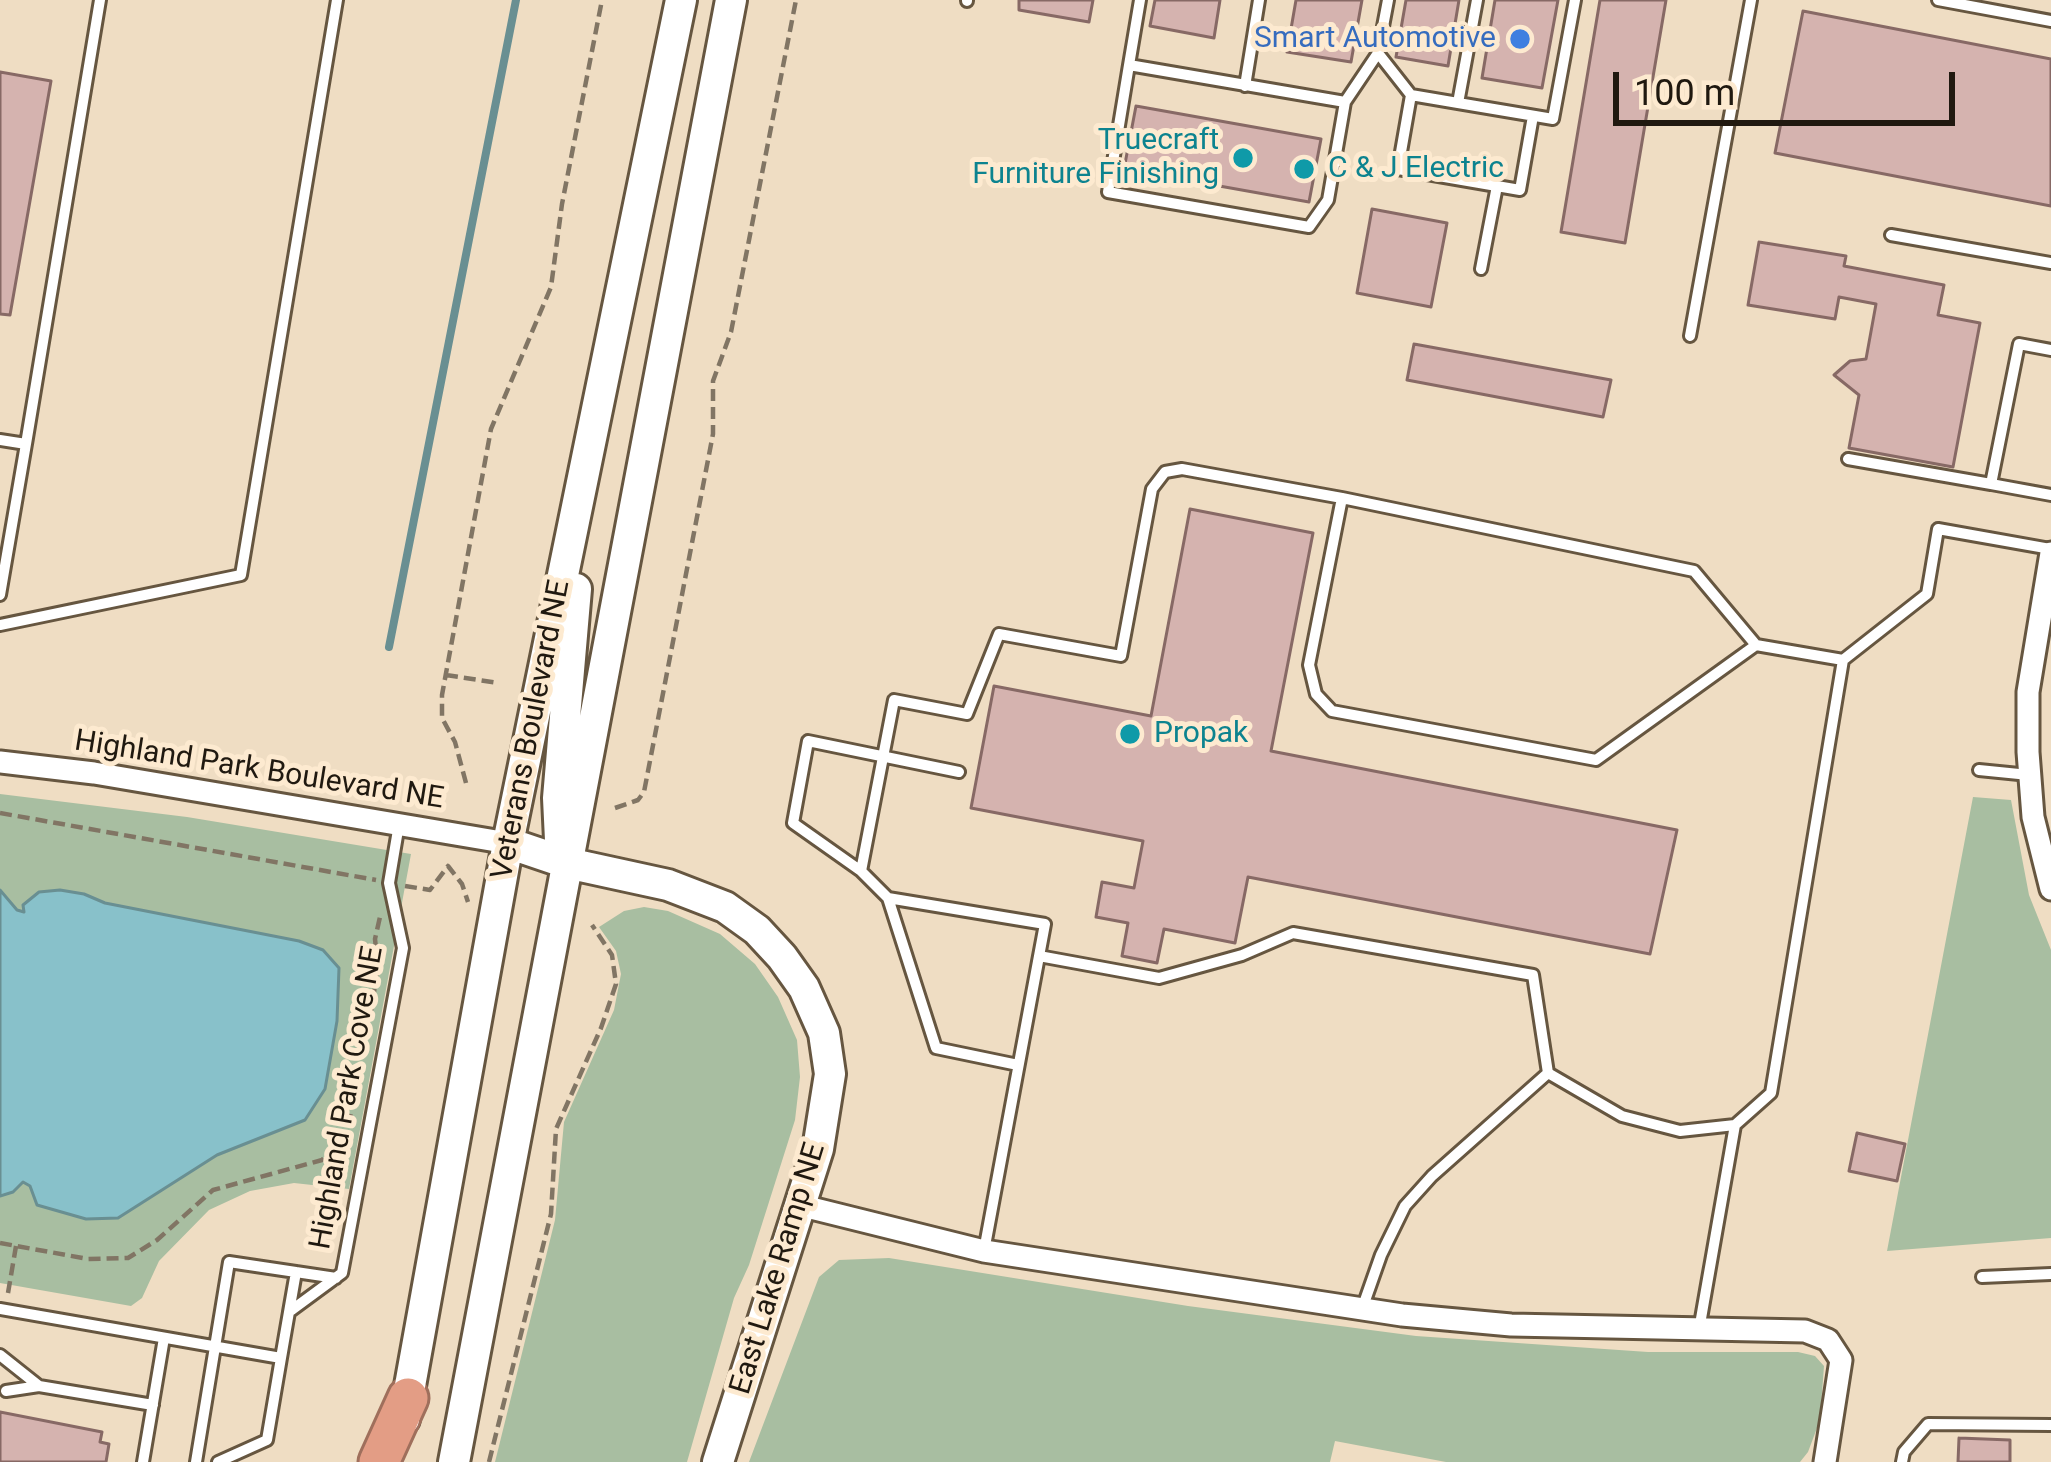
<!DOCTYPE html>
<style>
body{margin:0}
#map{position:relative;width:2051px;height:1462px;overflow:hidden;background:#efddc3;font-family:Roboto,sans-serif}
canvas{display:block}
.scale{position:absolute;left:1613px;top:72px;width:342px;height:54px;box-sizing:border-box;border:6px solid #201910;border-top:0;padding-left:15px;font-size:36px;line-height:42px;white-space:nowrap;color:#201910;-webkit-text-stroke:9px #fdead0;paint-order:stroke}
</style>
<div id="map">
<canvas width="2051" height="1462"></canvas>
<div class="scale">100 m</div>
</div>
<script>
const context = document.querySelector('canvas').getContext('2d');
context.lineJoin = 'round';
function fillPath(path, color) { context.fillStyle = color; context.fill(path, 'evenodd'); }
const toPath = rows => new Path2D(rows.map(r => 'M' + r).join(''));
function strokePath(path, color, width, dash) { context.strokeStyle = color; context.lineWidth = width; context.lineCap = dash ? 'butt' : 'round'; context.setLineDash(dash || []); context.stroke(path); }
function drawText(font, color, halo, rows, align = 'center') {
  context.font = font + ' Roboto,sans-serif'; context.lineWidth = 10; context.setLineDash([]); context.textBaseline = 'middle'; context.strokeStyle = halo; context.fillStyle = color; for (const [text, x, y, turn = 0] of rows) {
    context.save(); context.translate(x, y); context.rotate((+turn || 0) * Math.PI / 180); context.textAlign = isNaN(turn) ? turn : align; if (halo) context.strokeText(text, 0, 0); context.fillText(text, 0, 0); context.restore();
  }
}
fillPath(toPath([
 [0,794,187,817,411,854,349,1189,294,1183,250,1191,209,1210,159,1261,142,1298,131,1306,0,1283],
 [1973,797,2011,800,2029,895,2051,950,2051,1238,1887,1251],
 [644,907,668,911,720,934,755,964,778,997,797,1040,800,1077,795,1120,749,1265,734,1298,687,1462,495,1462,555,1220,564,1122,614,1010,621,974,616,951,599,927,624,911],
 [889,1258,1188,1306,1416,1336,1648,1352,1798,1352,1815,1356,1824,1366,1820,1420,1808,1452,1800,1462,1446,1462,1335,1441,1330,1462,749,1462,819,1277,839,1260]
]), '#a8bea1');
const water = toPath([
 [0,890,17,910,24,912,23,905,39,892,60,890,84,894,105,903,299,941,323,950,339,968,337,1021,325,1089,305,1120,217,1155,118,1218,86,1219,37,1205,30,1186,23,1182,13,1192,0,1196,0,890]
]);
fillPath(water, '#88c1ca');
strokePath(water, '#698f92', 3);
strokePath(toPath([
 [389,647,516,0]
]), '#698f92', 8);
const building = toPath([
 [1019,0,1093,0,1089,22,1019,10,1019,0],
 [1155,0,1220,0,1214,38,1150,26,1155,0],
 [1296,0,1362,0,1351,62,1287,52,1296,0],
 [1406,0,1459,0,1448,66,1396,57,1406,0],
 [1495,0,1558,0,1542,88,1482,78,1495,0],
 [1600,0,1666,0,1625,243,1561,232,1600,0],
 [1803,11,2051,59,2051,206,1775,153,1803,11],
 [0,72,51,81,10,315,0,314,0,72],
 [1136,106,1321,139,1309,202,1124,169,1136,106],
 [1372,209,1447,223,1431,307,1357,293,1372,209],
 [1759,242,1846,256,1844,266,1944,285,1938,315,1980,323,1953,467,1849,448,1859,395,1834,375,1850,361,1866,359,1876,304,1839,297,1835,319,1748,305,1759,242],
 [1414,344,1611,380,1603,417,1407,380,1414,344],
 [1190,509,1313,533,1271,751,1677,830,1650,954,1248,877,1235,943,1164,929,1157,963,1122,956,1128,923,1096,917,1102,882,1134,888,1143,841,971,808,994,686,1151,716,1190,509],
 [1857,1133,1905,1144,1897,1181,1849,1171,1857,1133],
 [0,1412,102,1432,100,1442,109,1444,106,1462,0,1462,0,1412],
 [1959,1438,2010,1440,2010,1462,1958,1462,1959,1438]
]);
fillPath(building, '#d5b3af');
strokePath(building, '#876965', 3);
const lane = toPath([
 [1140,0,1129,65,1345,102,1378,53,1388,0],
 [1477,0,1458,103,1553,119,1575,0],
 [1938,0,2051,21],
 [967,1,967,0],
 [1378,53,1411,95],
 [1129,65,1108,192,1309,227,1328,200,1345,102],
 [1245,86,1259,0],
 [1458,103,1411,95,1398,169,1520,190,1533,116],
 [1891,235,2051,263],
 [1481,269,1497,186],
 [1690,336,1751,0],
 [2051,350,2019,344,1991,484,2051,495],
 [0,440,26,444,100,0],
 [1848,459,1991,484],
 [0,595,26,444],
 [0,625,241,575,337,0],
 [1756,645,1843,660,1927,594,1938,529,2051,549],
 [1979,770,2029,775],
 [861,871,894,700,967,714,999,634,1121,656,1152,489,1165,472,1182,469,1342,498,1694,571,1756,645,1596,760,1332,711,1316,694,1309,665,1342,498],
 [888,898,861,871,793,823,808,741,959,772],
 [1039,956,1159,978,1242,955,1293,933,1533,975,1548,1073,1432,1176,1405,1206,1381,1255,1362,1309],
 [1548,1073,1622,1116,1680,1131,1735,1125,1771,1093,1843,660],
 [984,1251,1045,924,888,898,936,1048,1018,1065],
 [1982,1277,2051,1274],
 [0,1309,281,1358,289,1312,342,1273,403,948,389,883,399,824],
 [289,1312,296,1272],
 [1699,1330,1735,1125],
 [0,1355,39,1386],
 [6,1391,39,1386,153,1405],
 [143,1462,164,1338],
 [196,1462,229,1262,336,1278],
 [218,1462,267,1440,281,1358],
 [1902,1462,1904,1452,1928,1424,2051,1425]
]);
const street = toPath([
 [2051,553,2028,692,2028,752,2033,817,2051,889],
 [0,762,94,773,508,843],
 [803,1206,984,1251,1402,1315,1511,1325,1805,1331,1828,1340,1841,1360,1825,1462]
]);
const secondary = toPath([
 [560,840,558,798,576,589],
 [508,843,567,863,668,885,725,907,757,930,782,957,804,988,824,1033,830,1074,818,1149,718,1462],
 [404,1419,508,843,681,0],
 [454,1462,731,0]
]);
const highway = toPath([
 [379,1462,408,1398]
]);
strokePath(lane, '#665640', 16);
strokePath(street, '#665640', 27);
strokePath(secondary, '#665640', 36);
strokePath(highway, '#9f6f5c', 45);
strokePath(toPath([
 [446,675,498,683],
 [466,783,455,742,442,718,442,695,491,429,551,287,562,204,602,0],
 [615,808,638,800,644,792,713,434,713,381,731,332,796,0],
 [0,813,376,880],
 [405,886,430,890,448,866,462,884,468,902],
 [364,1054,378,967,375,939,380,917],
 [0,1243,88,1259,128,1258,157,1240,213,1190,322,1160,345,1137,357,1089],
 [8,1293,16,1246],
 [489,1462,551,1214,556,1129,601,1028,616,984,612,955,592,925]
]), '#817564', 4.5, [12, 6]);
strokePath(lane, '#fff', 10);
strokePath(street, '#fff', 21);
strokePath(secondary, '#fff', 30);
strokePath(highway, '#e39d85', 39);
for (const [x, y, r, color] of [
 [1520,39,12,"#3f7fe0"],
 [1243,158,12,"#0f9aa8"],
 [1304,169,12,"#0f9aa8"],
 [1130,734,12,"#0f9aa8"]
]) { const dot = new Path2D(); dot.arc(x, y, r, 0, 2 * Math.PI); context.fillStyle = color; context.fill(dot); strokePath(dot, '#fdead0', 4.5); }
drawText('30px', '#366cbe', '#fdead0', [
 ["Smart Automotive",1496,39]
], 'right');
drawText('30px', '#0d838f', '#fdead0', [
 ["Truecraft",1219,141,"right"],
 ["Furniture Finishing",1219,175,"right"],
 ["C & J Electric",1328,169],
 ["Propak",1154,734]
], 'left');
drawText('30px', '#201910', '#fdead0', [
 ["Veterans Boulevard NE",532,730,-79],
 ["Highland Park Boulevard NE",259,771,9],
 ["Highland Park Cove NE",348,1098,-80],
 ["East Lake Ramp NE",779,1269,-73]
]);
</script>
